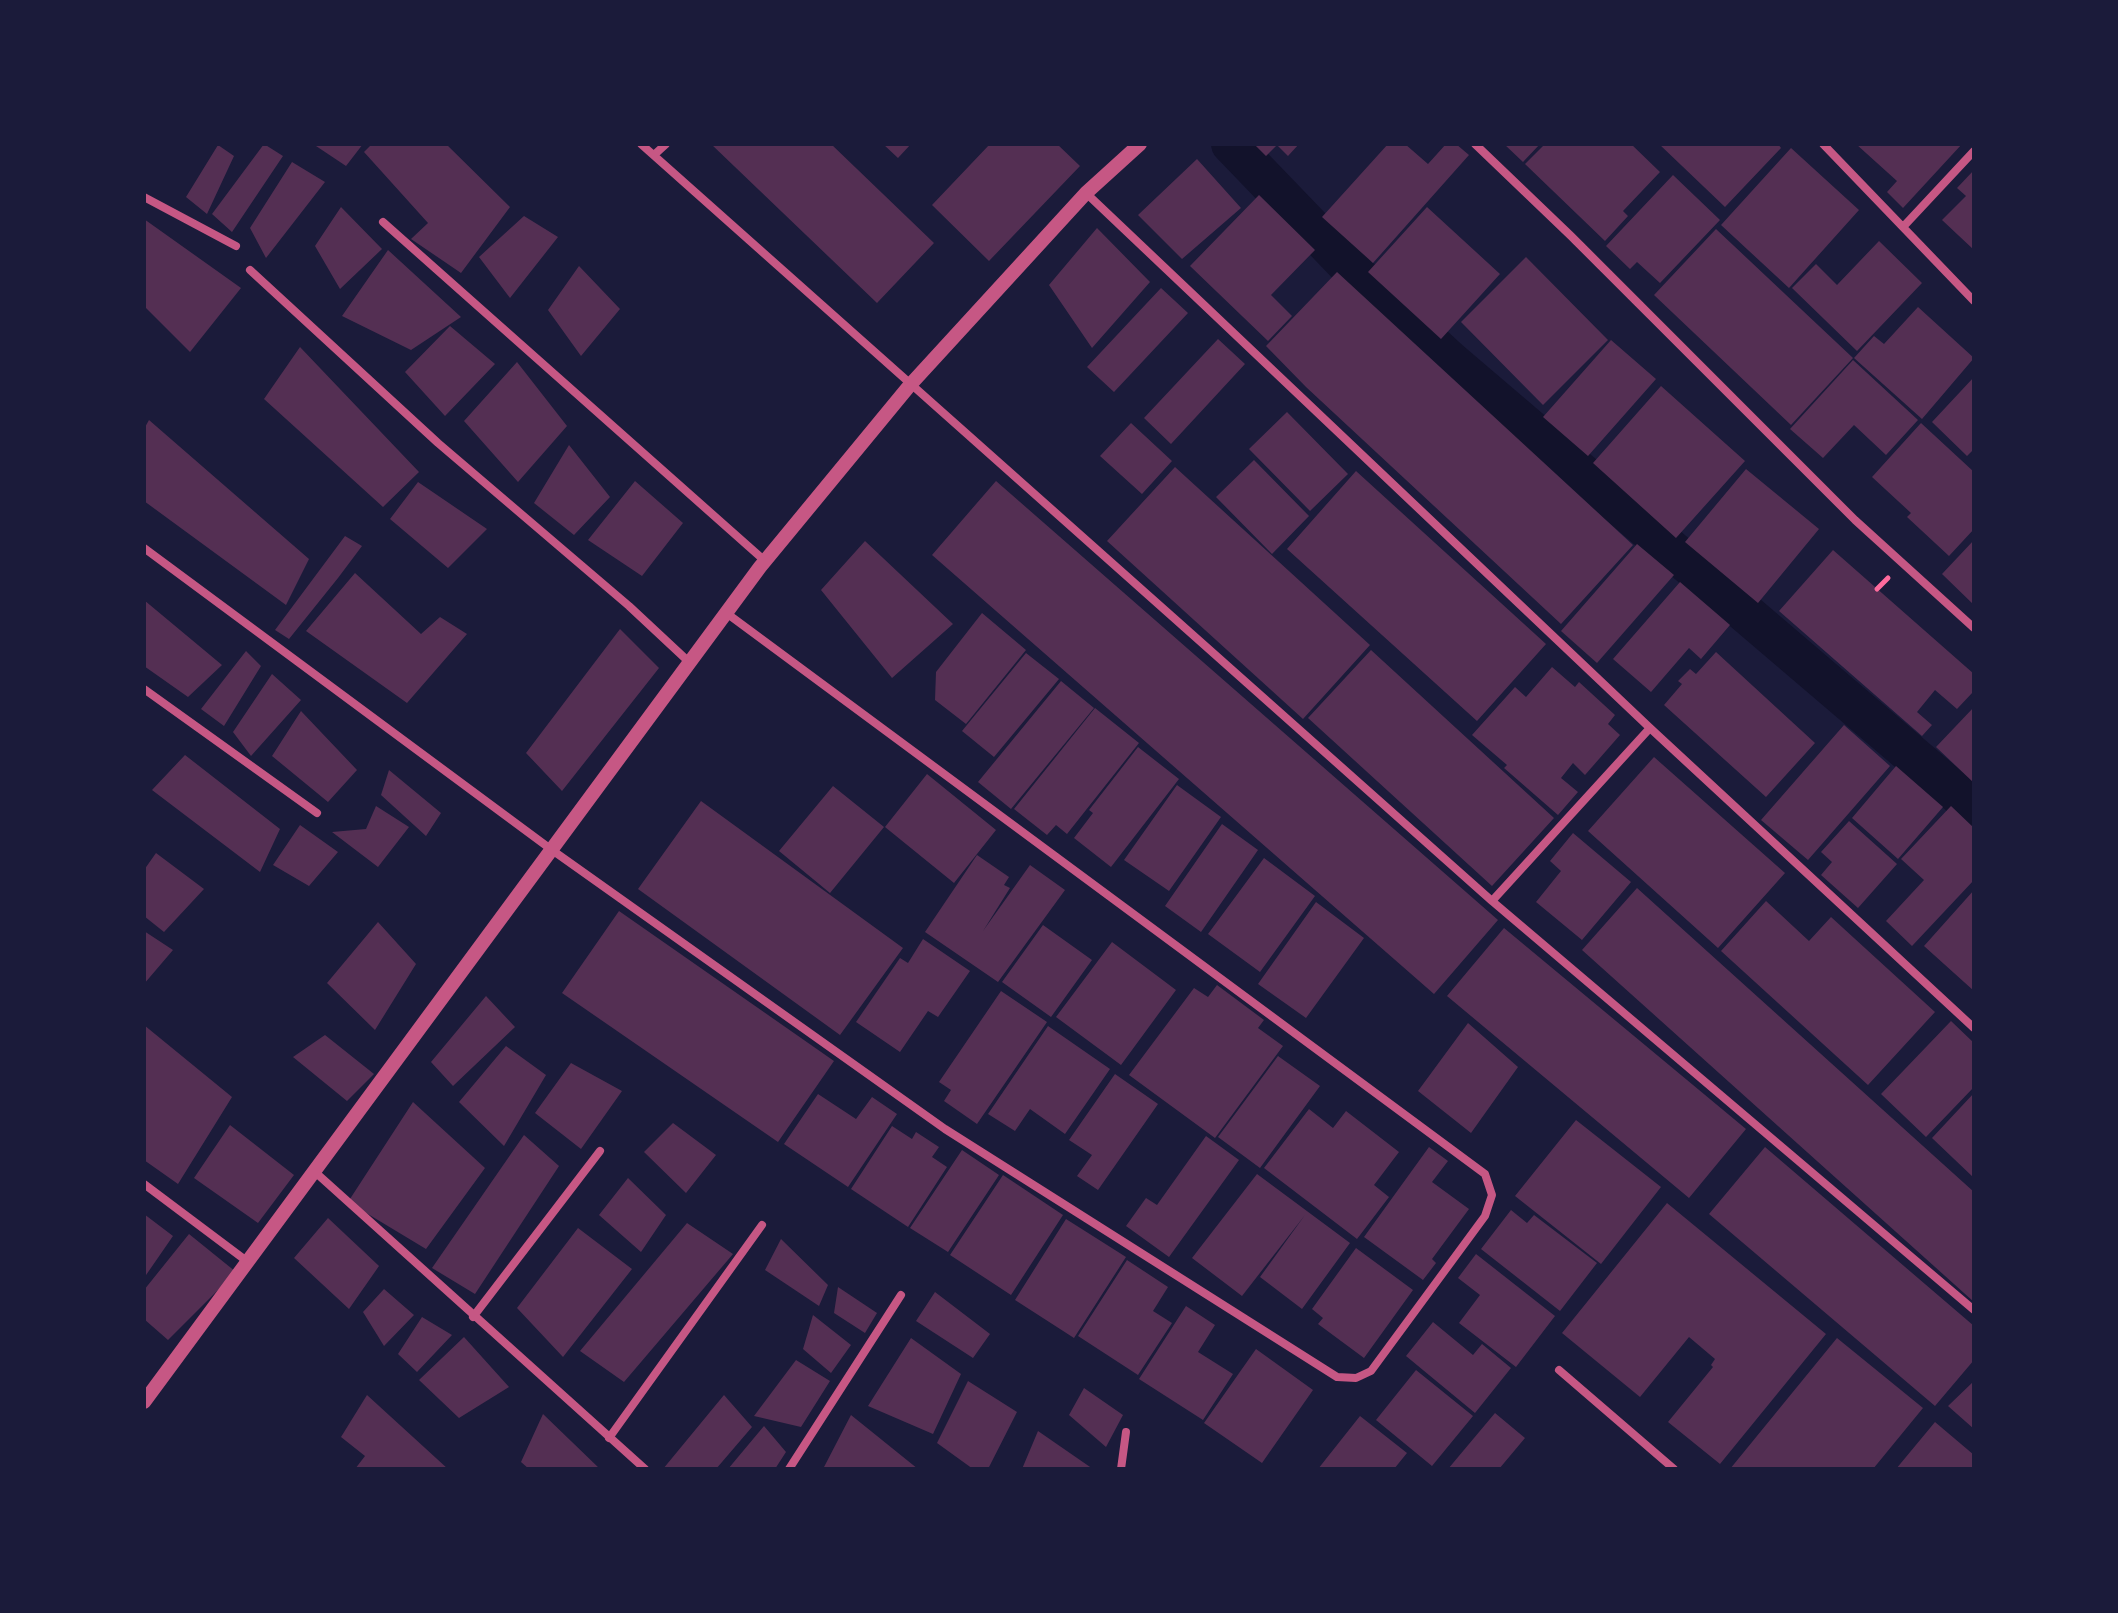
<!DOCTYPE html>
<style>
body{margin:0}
#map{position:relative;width:2118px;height:1613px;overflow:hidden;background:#1b1b3a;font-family:"Noto Sans",sans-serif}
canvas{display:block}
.frame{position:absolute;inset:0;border:146px solid #1b1b3a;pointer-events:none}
</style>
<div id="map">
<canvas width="2118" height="1613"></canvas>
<div class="frame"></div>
</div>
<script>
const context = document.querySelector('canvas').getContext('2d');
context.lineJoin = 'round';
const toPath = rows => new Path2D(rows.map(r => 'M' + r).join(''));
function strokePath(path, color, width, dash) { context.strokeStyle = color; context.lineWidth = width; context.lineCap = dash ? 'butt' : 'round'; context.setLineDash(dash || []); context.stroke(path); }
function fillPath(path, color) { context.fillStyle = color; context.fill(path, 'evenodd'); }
strokePath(toPath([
 [1231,144,1360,278,1449,360,1974,808]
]), '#12122b', 40);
fillPath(toPath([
 [264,144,283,156,232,232,212,214],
 [318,144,363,144,346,166,316,146],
 [372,144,446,144,510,207,461,273,411,239,428,223,364,152],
 [711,144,831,144,934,243,877,303],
 [883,144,911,144,898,158],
 [990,144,1057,144,1080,166,989,261,932,205],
 [1254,144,1299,144,1288,156,1277,145,1266,156],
 [1388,144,1405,144,1428,164,1446,144,1456,144,1469,155,1373,263,1322,217],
 [1504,144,1540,144,1523,162],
 [1545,144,1631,144,1660,172,1623,211,1628,216,1605,241,1525,164],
 [1659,144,1778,144,1781,148,1725,207],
 [1856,144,1962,144,1903,208,1887,192,1897,181],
 [218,145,234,156,207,214,186,197],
 [1791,148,1859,210,1789,288,1721,225],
 [1197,159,1241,208,1182,259,1138,215],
 [292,162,325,182,266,258,250,228],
 [1974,170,1974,250,1942,220,1966,196,1957,188],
 [1673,175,1720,220,1660,283,1637,262,1630,269,1606,246],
 [1259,195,1315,250,1271,295,1292,316,1268,341,1190,266],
 [341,207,382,249,340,289,315,246],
 [1427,207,1500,274,1441,339,1368,272],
 [524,216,558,237,510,298,479,257],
 [144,219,241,288,190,352,144,306],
 [1097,228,1150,282,1092,348,1049,285],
 [1716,229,1853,358,1791,425,1654,295],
 [1879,241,1922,283,1857,351,1792,288,1816,264,1837,285],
 [388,250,461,317,411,350,342,316],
 [1526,257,1608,340,1543,405,1461,322],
 [579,266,620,309,581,356,548,310],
 [1337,272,1633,545,1561,624,1306,387,1266,346],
 [1161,288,1188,313,1114,392,1087,367],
 [1918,307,1974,358,1922,419,1854,358,1874,336,1884,344],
 [450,326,495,364,445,416,405,372],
 [1218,339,1245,364,1171,444,1144,418],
 [1611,340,1656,379,1588,456,1543,417],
 [300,347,419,472,383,507,264,399],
 [1853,360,1918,420,1886,455,1854,425,1823,458,1790,429],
 [517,362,567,426,518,482,464,421],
 [1974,377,1974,449,1967,456,1932,422],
 [1661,386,1745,461,1676,538,1593,463],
 [1287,412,1348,474,1310,511,1249,449],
 [149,420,309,559,286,605,144,501,144,429],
 [1131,423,1172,461,1142,494,1100,456],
 [1921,423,1974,472,1974,529,1949,556,1907,517,1911,513,1872,477],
 [569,445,610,497,574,535,534,503],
 [1254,460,1309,516,1272,554,1216,497],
 [1175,467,1370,645,1303,719,1107,541],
 [1746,469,1819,529,1758,603,1685,542],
 [1356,471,1546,644,1477,721,1287,549],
 [635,481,683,523,642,576,588,540],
 [996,481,1498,920,1434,994,932,555],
 [418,482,487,529,448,568,390,519],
 [345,536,362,546,338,578,289,639,275,630],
 [1974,540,1974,605,1942,574],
 [865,541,953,624,892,678,821,590],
 [1637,544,1674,575,1597,663,1561,631],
 [1833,550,1974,674,1974,694,1973,692,1957,709,1935,690,1917,712,1932,725,1922,736,1779,611],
 [355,573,421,634,440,617,467,634,407,703,306,631],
 [1680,582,1730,625,1701,659,1689,648,1651,692,1613,659],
 [144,600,222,665,188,697,144,666],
 [982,613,1026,650,966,724,935,700,936,672],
 [620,629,659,668,562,791,526,753],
 [1371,650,1554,818,1492,886,1308,718],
 [246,651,261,666,224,726,201,709],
 [1716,652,1815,743,1766,797,1664,705,1682,684,1678,681,1690,669,1696,674],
 [1026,653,1059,679,994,757,962,731],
 [1552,667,1575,687,1579,682,1615,715,1608,724,1620,735,1585,775,1573,763,1561,778,1578,792,1558,815,1504,768,1507,765,1472,735,1515,687,1526,697],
 [272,674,301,700,251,756,233,732],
 [1061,681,1094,708,1011,809,978,782],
 [1974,707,1974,783,1936,747],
 [1095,708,1139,743,1067,834,1056,825,1047,835,1014,809],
 [301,711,357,770,328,802,272,756],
 [1844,725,1890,766,1808,860,1761,820],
 [1138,747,1179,779,1111,867,1074,838,1093,813,1089,810],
 [185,755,280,829,260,872,152,790],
 [1654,757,1785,873,1718,948,1588,831],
 [1896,766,1943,807,1898,859,1852,818],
 [389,770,441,813,426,836,381,795],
 [927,774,996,830,954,883,885,827],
 [1177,785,1221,817,1169,891,1124,860],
 [833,786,884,827,830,893,779,851],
 [701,801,903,948,840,1035,638,889],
 [376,806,409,827,378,867,332,832,366,829],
 [1951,806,1974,828,1974,880,1912,946,1886,921,1924,880,1901,859],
 [1849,821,1897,864,1858,908,1821,875,1832,862,1821,852],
 [1222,824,1258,850,1201,932,1165,906],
 [300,825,338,852,309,886,273,865],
 [1573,833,1631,882,1582,940,1536,902,1561,871,1550,861],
 [156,853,204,889,164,932,144,916,144,870],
 [977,855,1009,877,1004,885,1010,888,983,931,1030,865,1065,890,998,982,925,932],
 [1264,858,1315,896,1260,972,1208,934],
 [1637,888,1974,1192,1974,1302,1582,950],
 [1974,890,1974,991,1924,946],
 [1766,901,1809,941,1831,917,1935,1012,1868,1085,1721,951],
 [1316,902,1364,938,1306,1018,1258,984],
 [619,911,834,1061,778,1142,562,993],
 [378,922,416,964,375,1030,327,983],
 [1043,925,1092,960,1051,1017,1002,982],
 [1504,928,1746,1129,1689,1198,1447,996],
 [144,931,173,950,144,984],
 [923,939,970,971,938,1017,928,1011,900,1052,856,1022,900,958,908,963],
 [1112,942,1176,990,1121,1065,1056,1017],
 [1217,985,1264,1020,1258,1028,1283,1046,1215,1138,1129,1075,1194,988,1208,997],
 [1001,991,1047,1022,977,1124,944,1101,951,1090,939,1082],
 [486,996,515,1027,453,1086,431,1062],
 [1951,1021,1974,1043,1974,1087,1926,1137,1881,1094],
 [1468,1023,1518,1067,1471,1133,1418,1091],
 [144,1025,232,1097,178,1184,144,1160],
 [1048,1026,1110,1069,1065,1134,1030,1109,1015,1131,988,1114],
 [325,1035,374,1074,347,1101,293,1057],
 [506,1046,546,1075,504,1146,459,1102],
 [1278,1056,1320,1086,1260,1168,1218,1137],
 [571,1063,622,1091,581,1149,535,1113],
 [1115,1074,1158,1104,1098,1190,1077,1176,1092,1155,1069,1140],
 [1974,1093,1974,1178,1932,1138],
 [818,1094,856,1119,872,1097,897,1114,848,1187,784,1144],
 [413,1102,485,1168,426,1249,348,1202],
 [1309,1109,1333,1128,1346,1111,1399,1152,1374,1185,1389,1197,1357,1239,1264,1168],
 [1576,1120,1661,1187,1601,1264,1515,1196],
 [673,1123,716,1155,686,1193,644,1152],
 [230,1125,294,1175,258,1223,194,1178],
 [892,1126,912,1139,916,1132,939,1147,932,1157,947,1167,908,1227,851,1189],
 [524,1135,559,1166,475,1294,432,1268],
 [1206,1136,1239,1160,1169,1257,1126,1226,1146,1198,1157,1205],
 [1429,1147,1448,1161,1432,1182,1469,1209,1432,1259,1436,1263,1423,1280,1364,1237],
 [1765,1147,1974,1326,1974,1360,1935,1406,1709,1214],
 [962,1150,999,1175,948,1252,910,1228],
 [1257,1174,1350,1243,1302,1309,1260,1277,1305,1215,1242,1296,1192,1258],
 [1003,1175,1063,1215,1011,1295,950,1255],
 [628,1178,666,1215,641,1252,599,1215],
 [1667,1203,1826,1334,1720,1464,1668,1422,1713,1367,1711,1365,1715,1359,1689,1337,1640,1397,1562,1333],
 [1511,1210,1527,1223,1534,1215,1597,1263,1560,1311,1481,1249],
 [144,1214,173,1236,144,1278],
 [328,1218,379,1266,349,1309,294,1258],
 [1066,1219,1126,1257,1074,1338,1015,1300],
 [687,1223,733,1254,624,1382,580,1351],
 [578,1228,632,1269,563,1357,517,1308],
 [189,1234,236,1272,168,1340,144,1319,144,1290],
 [781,1239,828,1285,819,1306,765,1270],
 [1356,1248,1413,1290,1364,1358,1318,1324,1323,1318,1312,1309],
 [1476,1254,1555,1316,1516,1367,1459,1323,1480,1295,1458,1278],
 [1127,1260,1168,1287,1153,1311,1172,1323,1138,1375,1078,1336],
 [838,1287,877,1313,865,1333,834,1313],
 [384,1289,414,1315,384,1346,363,1312],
 [935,1292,990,1334,973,1358,916,1321],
 [1186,1306,1215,1325,1198,1352,1233,1374,1203,1420,1139,1379],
 [813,1315,851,1345,831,1373,803,1349],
 [422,1317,452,1335,417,1372,398,1354],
 [1433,1322,1473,1355,1482,1344,1511,1368,1475,1413,1406,1356],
 [464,1337,509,1387,459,1418,419,1380],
 [911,1338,961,1374,933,1434,868,1406],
 [1837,1338,1923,1408,1873,1469,1730,1469],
 [1256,1349,1313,1390,1262,1463,1204,1423],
 [796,1360,830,1381,801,1427,754,1416],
 [1416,1370,1473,1416,1432,1466,1376,1420],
 [968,1381,1017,1412,988,1469,973,1469,937,1443],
 [1974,1381,1974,1429,1948,1406],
 [1084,1388,1123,1415,1106,1447,1069,1415],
 [367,1395,448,1469,355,1469,365,1456,341,1437],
 [724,1395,752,1427,716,1469,663,1469],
 [1495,1413,1525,1438,1499,1469,1448,1469],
 [543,1414,600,1469,529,1469,521,1462],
 [851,1415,918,1469,823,1469],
 [1360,1416,1407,1453,1394,1469,1318,1469],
 [1935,1422,1974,1455,1974,1469,1896,1469],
 [764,1426,786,1452,775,1469,728,1469],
 [1038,1431,1093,1469,1022,1469]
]), '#542f53');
strokePath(toPath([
 [1877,589,1888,578]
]), '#ff6b9d', 5);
strokePath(toPath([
 [641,144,1492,901,1974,1310],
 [1475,144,1571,236,1855,520,1974,628],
 [1823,144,1974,301],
 [654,155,666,144],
 [1086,193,1650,728,1974,1028],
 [144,197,236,246],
 [383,222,765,561],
 [1903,227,1974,151],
 [250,270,438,443,629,606,689,662],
 [144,548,552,850,945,1129,1337,1377,1356,1378,1371,1371,1485,1216,1492,1195,1485,1174,725,612],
 [144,689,317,813],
 [1492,901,1650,728],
 [315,1172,645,1469],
 [144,1184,248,1262],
 [473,1317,600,1151],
 [1559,1370,1674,1469],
 [609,1438,762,1225],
 [789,1469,901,1295],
 [1121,1469,1126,1432]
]), '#c65784', 8);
strokePath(toPath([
 [144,1402,760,567,910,385,1086,193,1140,144]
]), '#c65784', 14);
</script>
